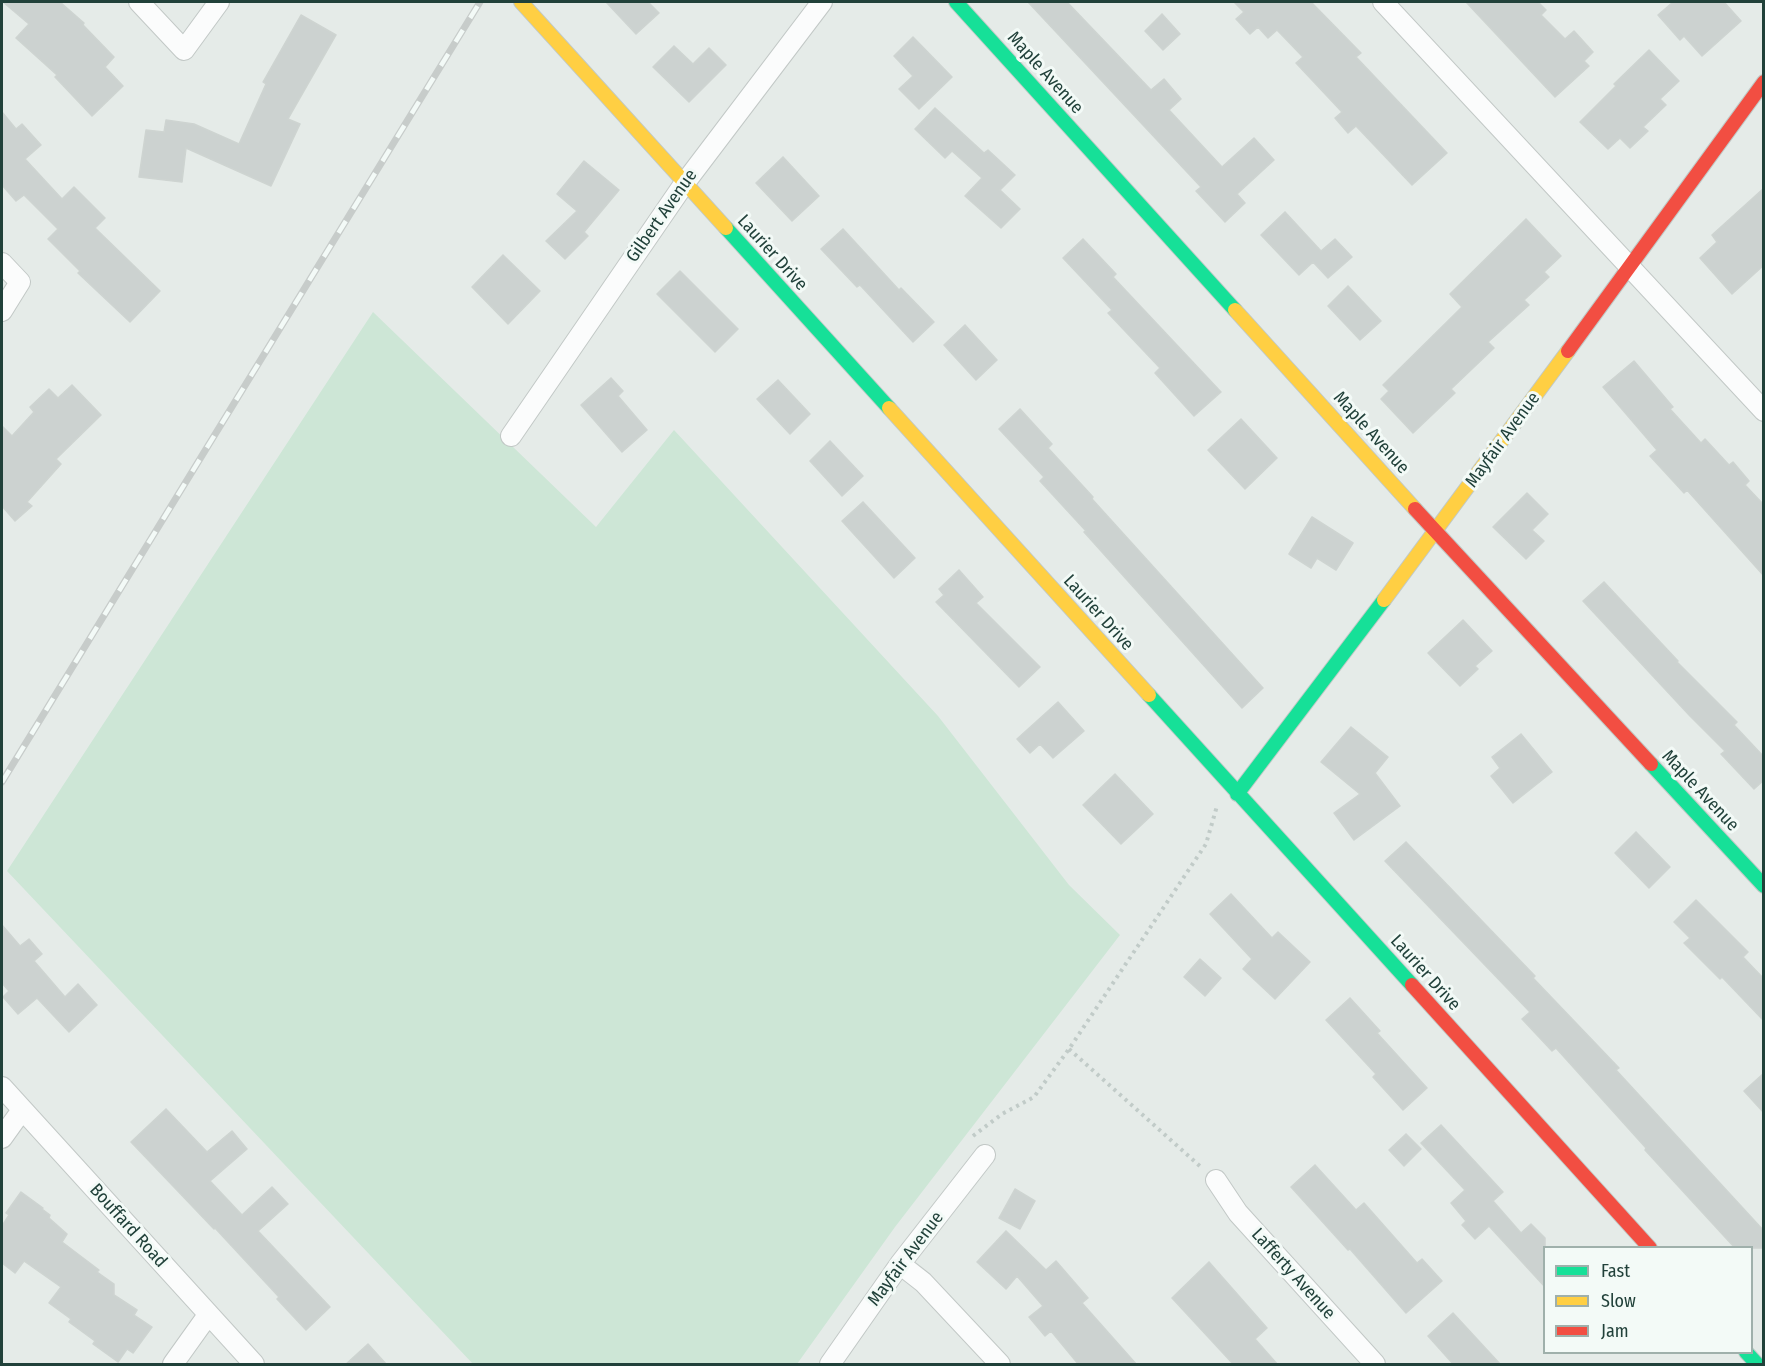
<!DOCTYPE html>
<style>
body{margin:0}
#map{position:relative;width:1765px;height:1366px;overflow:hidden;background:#e5ebe8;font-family:"Fira Sans Condensed",sans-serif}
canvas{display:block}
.frame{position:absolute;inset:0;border:3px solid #21413a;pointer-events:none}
.legend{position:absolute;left:1543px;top:1246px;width:210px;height:108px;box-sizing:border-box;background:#f3faf7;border:2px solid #9fb0ab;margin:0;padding:8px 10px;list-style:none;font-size:18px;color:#21413a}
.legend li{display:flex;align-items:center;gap:12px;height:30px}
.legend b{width:30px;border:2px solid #9fb0ab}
</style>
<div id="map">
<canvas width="1765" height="1366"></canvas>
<div class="frame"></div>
<ul class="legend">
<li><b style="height:8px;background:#16e098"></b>Fast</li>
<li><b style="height:8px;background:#ffcf43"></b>Slow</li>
<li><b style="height:8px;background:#f24e42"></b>Jam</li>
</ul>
</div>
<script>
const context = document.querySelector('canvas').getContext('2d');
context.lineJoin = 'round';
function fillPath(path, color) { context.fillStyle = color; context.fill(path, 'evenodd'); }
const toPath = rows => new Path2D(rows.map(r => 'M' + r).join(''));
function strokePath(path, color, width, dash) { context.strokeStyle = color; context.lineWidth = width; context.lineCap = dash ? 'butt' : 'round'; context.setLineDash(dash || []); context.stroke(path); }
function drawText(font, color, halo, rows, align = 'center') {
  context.font = font + ' "Fira Sans Condensed",sans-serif'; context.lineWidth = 6; context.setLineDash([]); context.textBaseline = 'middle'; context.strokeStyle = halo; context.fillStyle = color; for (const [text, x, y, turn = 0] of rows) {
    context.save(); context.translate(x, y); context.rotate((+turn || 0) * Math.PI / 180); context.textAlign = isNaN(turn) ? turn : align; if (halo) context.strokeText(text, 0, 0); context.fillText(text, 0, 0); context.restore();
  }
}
fillPath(toPath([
 [373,312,596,527,674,430,938,716,1069,885,1120,935,895,1227,797,1364,473,1364,7,871]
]), '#cde6d6');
const building = toPath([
 [3,2,60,2,84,23,83,25,114,57,105,67,123,86,92,116,55,77,57,75,16,38,29,24,3,2],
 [606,2,648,2,659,13,636,34,606,2],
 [1028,2,1067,2,1151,90,1164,79,1181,99,1169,110,1222,167,1254,138,1274,160,1237,194,1245,203,1225,222,1196,191,1201,187,1028,2],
 [1234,2,1311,2,1361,53,1356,57,1447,153,1412,185,1356,126,1348,133,1335,118,1342,112,1296,63,1303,57,1277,30,1268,38,1258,27,1250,34,1236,19,1244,12,1234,2],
 [1466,2,1538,2,1546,10,1541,15,1565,39,1574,31,1593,52,1584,61,1589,66,1555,97,1466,2],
 [1673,2,1724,2,1741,21,1702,56,1684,36,1680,40,1658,15,1673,2],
 [1162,14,1180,34,1163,50,1145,31,1162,14],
 [301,15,336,35,288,119,300,124,271,186,186,148,182,182,139,177,146,130,164,132,166,120,194,124,239,144,266,84,263,82,301,15],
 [913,37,952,77,919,109,899,89,913,76,894,56,913,37],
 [674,46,693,64,709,48,726,65,689,102,653,67,674,46],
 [1649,50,1679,81,1660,99,1666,105,1643,127,1648,131,1630,148,1620,138,1608,149,1580,122,1616,86,1614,84,1649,50],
 [935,108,984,153,988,150,1015,175,1000,190,1020,209,1001,228,965,196,982,178,952,151,945,158,915,129,935,108],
 [2,112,16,129,22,124,41,145,25,159,62,199,74,187,105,218,95,228,160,291,130,322,78,273,80,271,48,239,58,229,24,195,16,201,2,185,2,112],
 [783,157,819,196,792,221,756,183,783,157],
 [584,161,619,190,584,232,588,236,565,259,546,241,577,211,557,194,584,161],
 [1764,188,1764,265,1732,294,1700,258,1717,242,1712,235,1764,188],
 [1285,212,1321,251,1335,239,1352,257,1328,278,1313,262,1299,275,1261,235,1285,212],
 [1526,219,1561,256,1544,272,1549,277,1524,300,1529,305,1488,342,1494,348,1451,389,1455,393,1413,433,1381,399,1389,391,1383,385,1462,307,1450,294,1526,219],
 [843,229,899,290,901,288,934,322,913,342,860,285,857,287,821,249,843,229],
 [1083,239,1116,274,1113,277,1221,392,1194,416,1155,373,1160,368,1108,313,1112,310,1063,258,1083,239],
 [503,255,540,291,508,324,472,287,503,255],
 [680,271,738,329,715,352,657,294,680,271],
 [1348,286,1381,321,1360,340,1328,306,1348,286],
 [965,325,997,360,976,380,944,345,965,325],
 [1634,361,1673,407,1670,409,1701,443,1705,439,1729,465,1733,462,1749,481,1745,485,1764,505,1764,576,1687,490,1684,493,1650,456,1657,450,1603,387,1634,361],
 [611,378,623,391,618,396,647,430,622,452,581,405,611,378],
 [778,380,810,414,790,434,757,399,778,380],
 [72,385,101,415,56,459,61,464,27,502,32,506,15,521,2,506,2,426,12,436,34,412,30,407,49,389,58,398,72,385],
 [1020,409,1052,444,1048,448,1093,497,1092,499,1263,688,1242,708,1084,532,1086,531,1040,481,1044,477,999,429,1020,409],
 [1241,419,1277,458,1245,489,1208,450,1241,419],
 [830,441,863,476,842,496,810,461,830,441],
 [1527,493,1548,514,1532,530,1544,541,1526,559,1493,527,1527,493],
 [863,502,915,558,894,578,842,521,863,502],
 [1312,517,1353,543,1336,570,1317,558,1311,568,1289,554,1312,517],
 [959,570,983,597,976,603,1040,667,1019,687,936,602,944,595,939,589,959,570],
 [1604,582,1678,661,1677,662,1737,722,1734,725,1764,757,1764,780,1754,789,1721,754,1725,751,1690,716,1583,601,1604,582],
 [1463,620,1492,651,1475,666,1478,669,1460,686,1428,653,1463,620],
 [1058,702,1084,731,1053,758,1040,744,1030,753,1017,739,1058,702],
 [1351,727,1388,757,1375,773,1400,806,1354,840,1334,813,1360,794,1321,762,1351,727],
 [1521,734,1552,772,1513,803,1491,776,1500,768,1492,757,1521,734],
 [1115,774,1153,814,1121,844,1083,805,1115,774],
 [1636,832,1670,867,1649,888,1615,853,1636,832],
 [1406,842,1535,976,1533,978,1619,1068,1616,1070,1764,1231,1764,1248,1735,1248,1645,1150,1646,1148,1556,1048,1552,1051,1522,1019,1530,1012,1385,861,1406,842],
 [1231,894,1272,938,1278,932,1310,962,1275,999,1243,969,1252,959,1210,914,1231,894],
 [1696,900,1748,952,1743,957,1764,979,1764,1021,1722,977,1720,979,1684,943,1690,938,1674,922,1696,900],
 [2,925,20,946,29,939,42,954,34,961,65,997,78,984,97,1005,69,1032,37,998,18,1014,3,997,9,991,2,983,2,925],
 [1200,959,1221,978,1205,996,1184,977,1200,959],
 [1350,998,1380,1031,1377,1033,1427,1088,1403,1110,1373,1077,1376,1074,1326,1020,1350,998],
 [1764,1073,1764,1113,1744,1091,1764,1073],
 [166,1109,207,1152,232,1131,247,1149,210,1181,242,1215,272,1187,288,1204,258,1231,330,1307,306,1330,277,1299,279,1297,215,1228,214,1229,131,1142,166,1109],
 [1441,1125,1503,1192,1493,1201,1521,1233,1531,1224,1545,1238,1545,1287,1489,1226,1475,1239,1462,1225,1466,1221,1451,1203,1465,1190,1421,1143,1441,1125],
 [1406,1134,1421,1149,1404,1166,1389,1150,1406,1134],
 [1315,1165,1356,1210,1364,1203,1417,1263,1422,1259,1442,1281,1406,1313,1350,1249,1348,1250,1291,1187,1315,1165],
 [1015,1189,1035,1201,1020,1229,999,1218,1015,1189],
 [21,1192,43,1208,42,1209,50,1215,49,1218,67,1234,62,1242,99,1270,97,1272,114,1284,114,1295,137,1310,134,1315,152,1327,133,1353,127,1349,118,1362,93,1344,95,1341,69,1322,71,1319,49,1303,61,1287,24,1261,15,1273,2,1263,2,1226,9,1215,6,1213,21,1192],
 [1006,1231,1046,1270,1056,1261,1088,1298,1082,1303,1137,1365,1079,1365,1051,1331,1045,1336,1029,1317,1043,1306,1017,1276,1006,1289,977,1262,1006,1231],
 [1209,1262,1267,1328,1255,1339,1278,1365,1234,1365,1172,1298,1209,1262],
 [1453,1313,1501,1365,1454,1365,1428,1336,1453,1313],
 [368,1344,387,1365,345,1365,368,1344]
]);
fillPath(building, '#ccd2d0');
strokePath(building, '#ced4d1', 1.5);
const street = toPath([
 [139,2,184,50,219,2],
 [1383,2,1764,411],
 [2,263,20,282,2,311],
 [511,436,684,184,822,2],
 [2,1087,254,1364],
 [2,1138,22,1110],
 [1216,1180,1238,1213,1375,1364],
 [900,1264,923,1282,1000,1364],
 [173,1364,208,1315],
 [830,1364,900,1264,985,1155]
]);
const fast = toPath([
 [956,2,1235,310],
 [726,228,889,408],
 [1149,695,1412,985],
 [1651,764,1764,886],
 [1237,794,1384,600],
 [1746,1352,1757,1364]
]);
const slow = toPath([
 [521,2,726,228],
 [1235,310,1415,509],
 [889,408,1149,695],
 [1384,600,1568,351]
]);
const jam = toPath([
 [1568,351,1764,82],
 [1415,509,1651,764],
 [1412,985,1650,1248]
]);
strokePath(street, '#c2c8c6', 22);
strokePath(fast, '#c0c9c6', 16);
strokePath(slow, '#c0c9c6', 16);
strokePath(jam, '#c0c9c6', 16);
strokePath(toPath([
 [1069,1049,1202,1168],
 [973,1136,1002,1114,1034,1097,1069,1049,1206,844,1217,806]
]), '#c1cbc8', 4, [3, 4.5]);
strokePath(street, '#fbfcfc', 20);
strokePath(fast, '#16e098', 14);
strokePath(slow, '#ffcf43', 14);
strokePath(jam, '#f24e42', 14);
const rail = toPath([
 [2,782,480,2]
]);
strokePath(rail, '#c7ccca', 7);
strokePath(rail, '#f3faf7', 4.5, [14]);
drawText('18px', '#21413a', '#f3faf7', [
 ["Maple Avenue",1045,73,48],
 ["Gilbert Avenue",662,216,-55],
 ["Laurier Drive",772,253,48],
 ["Maple Avenue",1371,433,48],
 ["Mayfair Avenue",1503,440,-54],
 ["Laurier Drive",1098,613,48],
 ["Maple Avenue",1700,791,47],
 ["Laurier Drive",1425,973,48],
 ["Bouffard Road",128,1226,48],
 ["Mayfair Avenue",906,1259,-53],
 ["Lafferty Avenue",1293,1274,48]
]);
</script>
